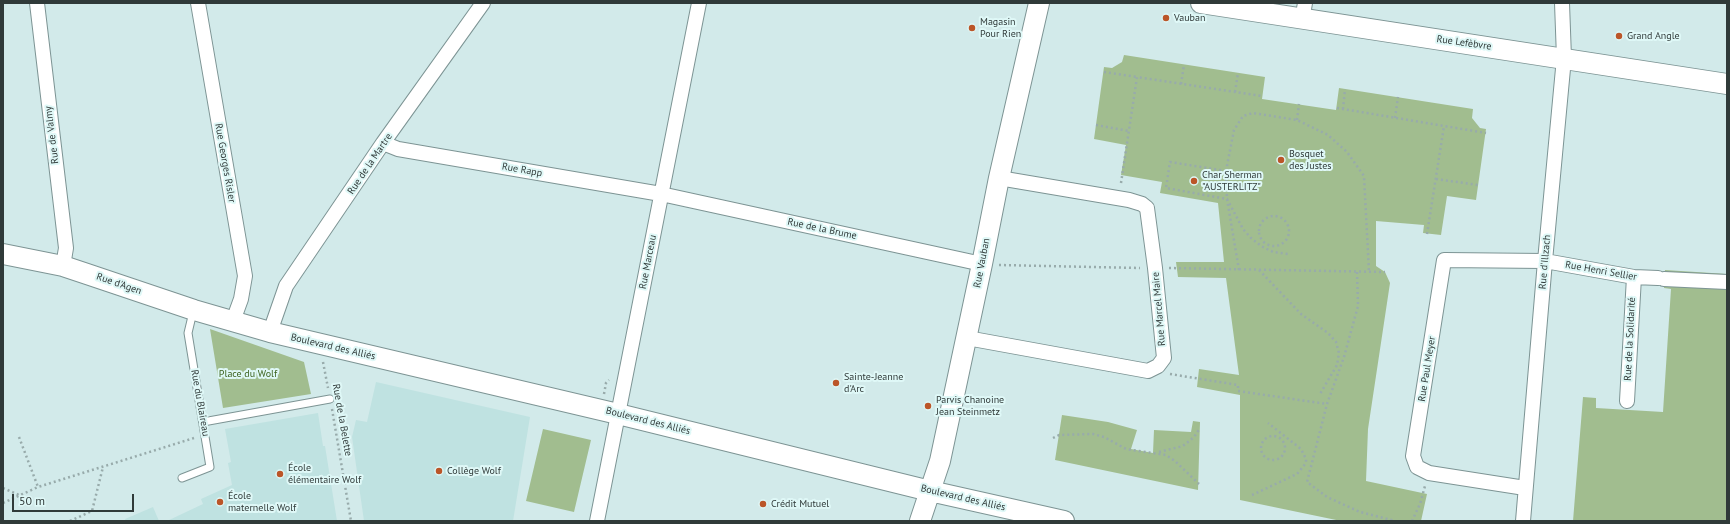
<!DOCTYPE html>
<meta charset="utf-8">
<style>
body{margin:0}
#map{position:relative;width:1730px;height:524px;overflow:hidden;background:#d2eaea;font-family:"PT Sans",sans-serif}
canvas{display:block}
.frame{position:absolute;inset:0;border:4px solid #303a39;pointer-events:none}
.scale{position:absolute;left:12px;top:494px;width:122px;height:18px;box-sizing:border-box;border:2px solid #303a39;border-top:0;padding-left:5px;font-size:12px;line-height:14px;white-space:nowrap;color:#303a39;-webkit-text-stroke:3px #dff8f7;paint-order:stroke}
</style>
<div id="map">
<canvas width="1730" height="524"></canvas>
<div class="frame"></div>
<div class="scale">50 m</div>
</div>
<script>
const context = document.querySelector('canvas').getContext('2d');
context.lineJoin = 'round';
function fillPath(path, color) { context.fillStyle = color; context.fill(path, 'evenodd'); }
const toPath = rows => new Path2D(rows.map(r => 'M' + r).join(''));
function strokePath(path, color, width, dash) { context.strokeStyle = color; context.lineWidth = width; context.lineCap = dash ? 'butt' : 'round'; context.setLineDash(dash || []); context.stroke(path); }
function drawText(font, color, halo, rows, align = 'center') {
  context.font = font + ' "PT Sans",sans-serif'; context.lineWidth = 4; context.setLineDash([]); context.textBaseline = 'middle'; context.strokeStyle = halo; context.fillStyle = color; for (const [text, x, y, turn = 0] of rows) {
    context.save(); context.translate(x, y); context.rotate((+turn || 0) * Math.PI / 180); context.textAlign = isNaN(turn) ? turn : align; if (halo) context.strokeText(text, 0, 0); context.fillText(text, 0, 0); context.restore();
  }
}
fillPath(toPath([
 [376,382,530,417,513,521,364,521,352,437,356,420,367,422],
 [318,413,323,446,325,446,337,521,167,521,203,504,201,499,232,485,228,463,231,462,225,429],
 [153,507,159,521,126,521,125,519]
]), '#bfe2e1');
fillPath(toPath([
 [1124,55,1265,77,1262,99,1336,110,1339,88,1473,109,1472,118,1480,128,1486,129,1476,200,1447,196,1441,235,1423,233,1424,225,1376,221,1376,266,1385,272,1390,283,1368,429,1366,481,1427,494,1421,521,1341,521,1240,500,1240,395,1197,387,1199,369,1239,375,1226,278,1178,277,1176,262,1224,262,1218,203,1160,193,1162,182,1121,175,1126,145,1094,139,1104,67,1112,68,1122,62],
 [1665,270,1727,274,1727,521,1573,521,1583,397,1596,398,1596,408,1663,412,1671,289,1664,288],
 [210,329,304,362,311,394,223,408],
 [1062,415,1108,422,1137,430,1131,449,1153,453,1154,430,1191,432,1193,421,1200,422,1198,490,1055,460],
 [543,429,591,440,574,512,526,501]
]), '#a1bd8f');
const service = toPath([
 [203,422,330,399],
 [182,478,210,467,188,333,193,312]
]);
const minor = toPath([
 [37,3,66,248,63,266],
 [198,3,245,276,241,299,233,321],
 [1302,20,1305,3],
 [383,143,398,149,661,194,982,264],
 [1664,279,1727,282],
 [270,332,286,286,383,143,483,3],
 [967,338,1148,371,1158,366,1164,358,1155,268,1147,208,1142,204,1129,200,999,178],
 [1627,401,1634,277],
 [1525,488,1429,473,1417,467,1413,456,1444,260,1545,261,1634,277,1658,278],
 [597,521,699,3],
 [1523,521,1545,261,1564,58,1562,3]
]);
const secondary = toPath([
 [1201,3,1727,84],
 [3,254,63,266,87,274,194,310,270,332,618,414,930,491,1064,521],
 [920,521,940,461,982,264,999,178,1039,3]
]);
strokePath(service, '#7d9494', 9);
strokePath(minor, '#7d9494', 16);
strokePath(secondary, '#7d9494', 22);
strokePath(toPath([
 [1104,72,1137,77],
 [1181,84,1184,65],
 [1235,92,1238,73],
 [1337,108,1486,133],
 [1343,109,1345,89],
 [1395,118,1398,97],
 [1297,120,1299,104],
 [1096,125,1129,131],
 [1226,171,1170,162,1166,188,1227,199,1243,229,1251,238,1261,246,1273,252,1288,254],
 [1436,179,1478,185],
 [1121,183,1137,77,1262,96],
 '1259 231a15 15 0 1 1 30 0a15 15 0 1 1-30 0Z',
 [1427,234,1444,126],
 [999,265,1140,268],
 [1169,268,1385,272],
 [1239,270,1227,199,1226,171,1234,130,1243,116,1253,113,1297,120,1328,135,1347,152,1364,176,1369,272],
 [1259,270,1301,314,1328,333,1336,342,1339,353,1337,365,1320,394],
 [1357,272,1358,306,1344,357,1327,404,1307,482,1327,497,1360,512,1395,521],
 [323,362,328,388],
 [1170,374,1238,385,1238,391,1327,404],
 [604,394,606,383,609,380],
 [332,409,351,521],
 '1261 448a12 12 0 1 1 24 0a12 12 0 1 1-24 0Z',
 [19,437,38,487],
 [1053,438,1059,435,1093,434,1104,437,1126,449,1166,455,1175,461,1199,484],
 [1159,452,1183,446,1194,437,1200,428],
 [3,488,19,495],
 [1252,495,1297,474,1306,463,1306,459,1301,449,1268,423],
 [3,503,38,487,194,438],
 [70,521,92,511,103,467],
 [1412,521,1420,504,1425,486]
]), '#98abab', 2.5, [2, 3]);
strokePath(service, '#fff', 7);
strokePath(minor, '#fff', 14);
strokePath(secondary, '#fff', 20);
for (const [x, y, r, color] of [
 [1166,18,4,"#bb5528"],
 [972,28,4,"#bb5528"],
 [1619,36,4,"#bb5528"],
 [1281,160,4,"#bb5528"],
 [1194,181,4,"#bb5528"],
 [836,383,4,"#bb5528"],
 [928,406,4,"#bb5528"],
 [439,471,4,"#bb5528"],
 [280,474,4,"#bb5528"],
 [220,502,4,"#bb5528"],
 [763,504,4,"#bb5528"]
]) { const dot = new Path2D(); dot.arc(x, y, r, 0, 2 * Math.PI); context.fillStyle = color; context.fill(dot); strokePath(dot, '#dff8f7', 1.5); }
drawText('10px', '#303a39', '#dff8f7', [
 ["Vauban",1174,18],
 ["Magasin",980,22],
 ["Pour Rien",980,34],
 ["Grand Angle",1627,36],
 ["Bosquet",1289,154],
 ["des Justes",1289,166],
 ["Char Sherman",1202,175],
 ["\"AUSTERLITZ\"",1202,187],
 ["Sainte-Jeanne",844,377],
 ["d'Arc",844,389],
 ["Parvis Chanoine",936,400],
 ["Jean Steinmetz",936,412],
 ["École",288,468],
 ["élémentaire Wolf",288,480],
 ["Collège Wolf",447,471],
 ["École",228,496],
 ["maternelle Wolf",228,508],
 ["Crédit Mutuel",771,504]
], 'left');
drawText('10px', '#303a39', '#dff8f7', [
 ["Rue Lefèbvre",1464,43,8],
 ["Rue de Valmy",52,135,-97],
 ["Rue Georges Risler",225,163,80],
 ["Rue de la Martre",370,164,-56],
 ["Rue Rapp",522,170,10],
 ["Rue de la Brume",822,229,12],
 ["Rue Marceau",648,262,-79],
 ["Rue d'Illzach",1545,262,-85],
 ["Rue Vauban",982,263,-79],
 ["Rue Henri Sellier",1601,271,10],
 ["Rue d'Agen",119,284,19],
 ["Rue Marcel Maire",1159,309,-95],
 ["Rue de la Solidarité",1630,339,-87],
 ["Boulevard des Alliés",333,347,13],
 ["Rue Paul Meyer",1427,369,-81],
 ["Rue du Blaireau",200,403,80],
 ["Rue de la Belette",342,420,80],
 ["Boulevard des Alliés",648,421,14],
 ["Boulevard des Alliés",963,498,13]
]);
drawText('10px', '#3b611c', '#dff8f7', [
 ["Place du Wolf",248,374]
]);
</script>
